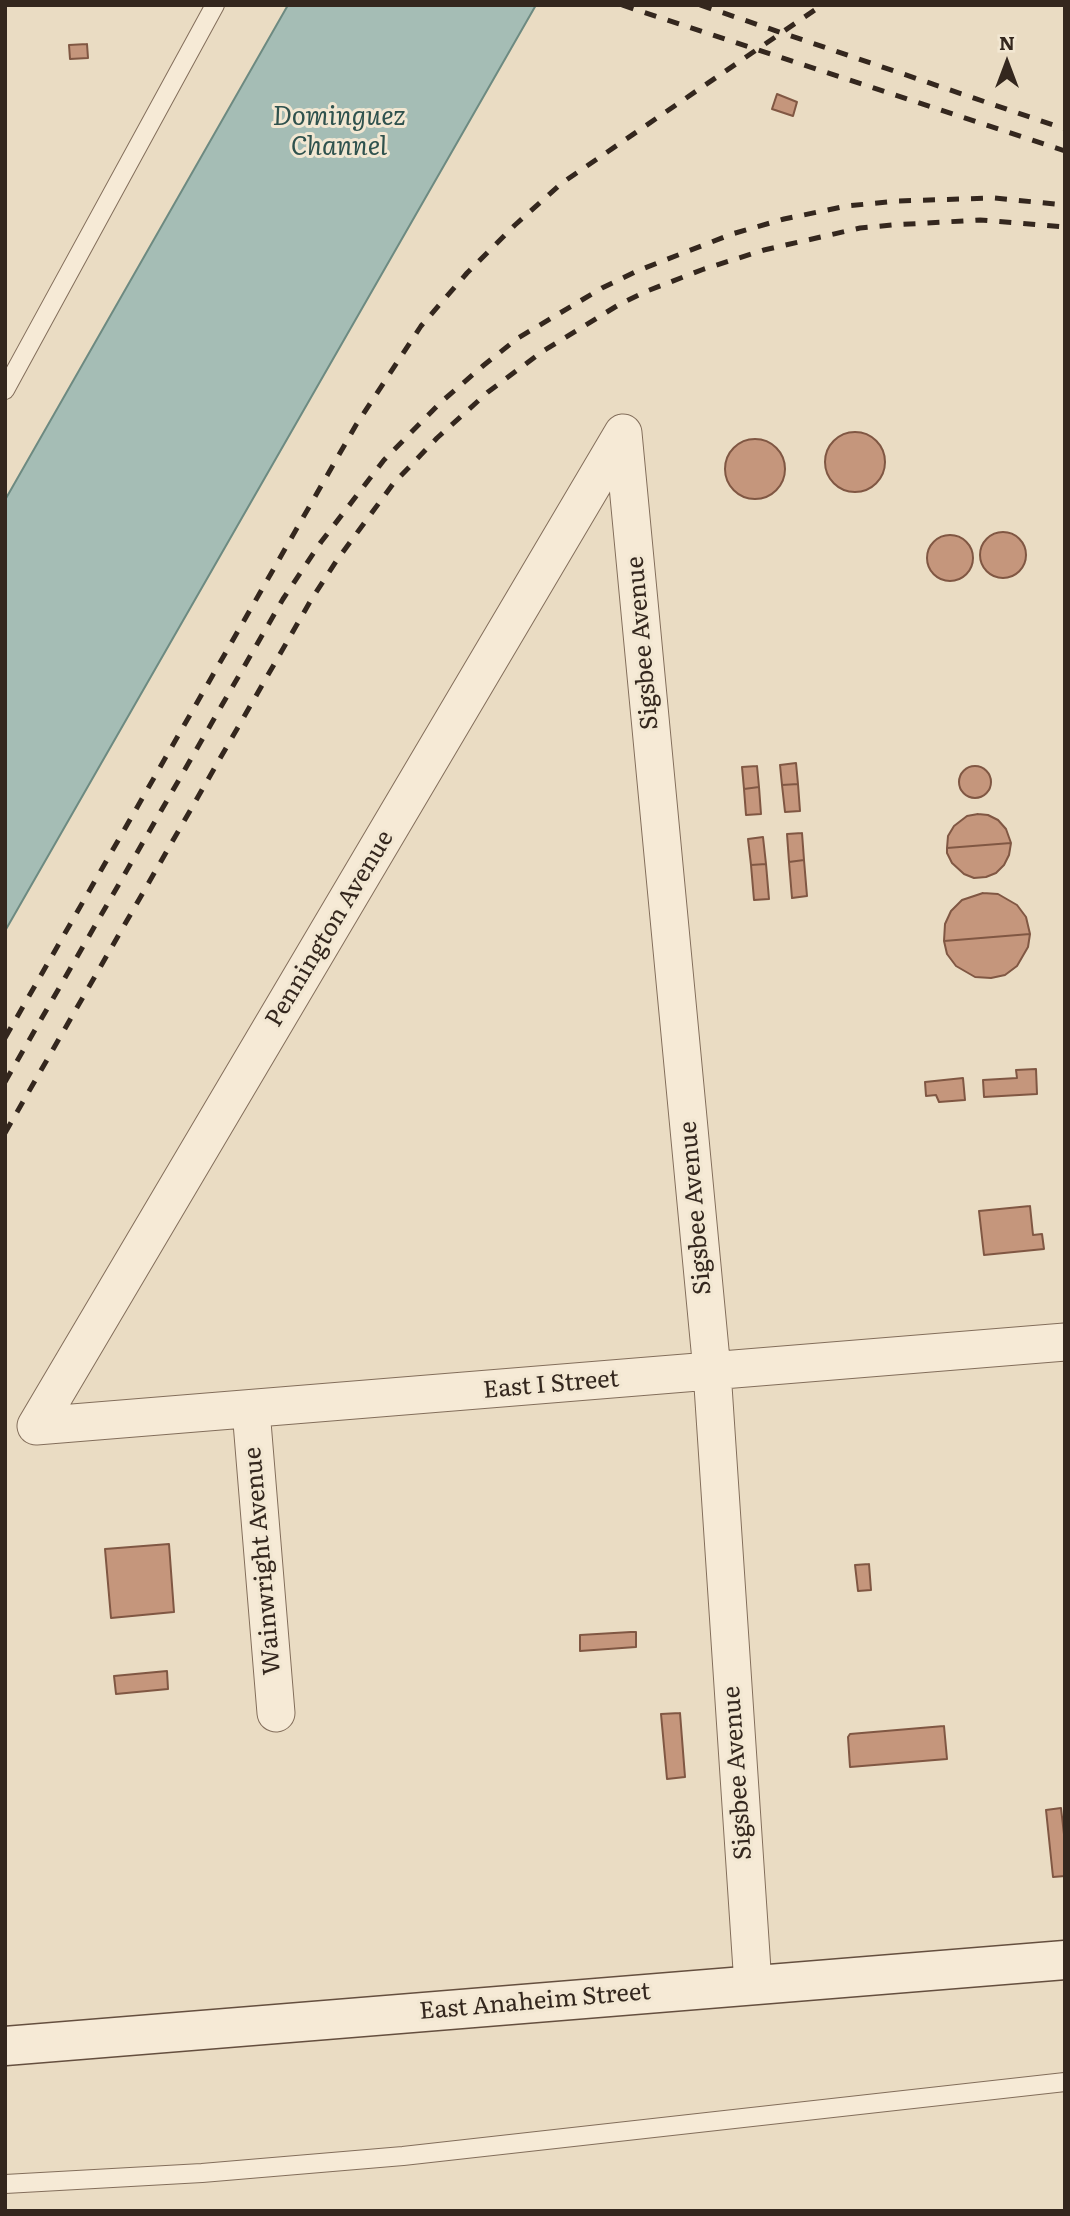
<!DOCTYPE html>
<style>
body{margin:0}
#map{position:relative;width:1070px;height:2216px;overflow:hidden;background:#eadcc3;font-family:Literata,serif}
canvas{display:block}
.frame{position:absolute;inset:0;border:7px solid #34271e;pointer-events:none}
.north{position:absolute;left:972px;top:28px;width:70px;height:70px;-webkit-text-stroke:5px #f2e7d2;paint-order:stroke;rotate:0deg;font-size:19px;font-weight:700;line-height:28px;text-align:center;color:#34271e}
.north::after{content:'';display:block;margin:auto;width:24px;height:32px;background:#34271e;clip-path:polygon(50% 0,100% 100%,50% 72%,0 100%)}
</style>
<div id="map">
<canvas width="1070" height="2216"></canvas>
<div class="frame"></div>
<div class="north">N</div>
</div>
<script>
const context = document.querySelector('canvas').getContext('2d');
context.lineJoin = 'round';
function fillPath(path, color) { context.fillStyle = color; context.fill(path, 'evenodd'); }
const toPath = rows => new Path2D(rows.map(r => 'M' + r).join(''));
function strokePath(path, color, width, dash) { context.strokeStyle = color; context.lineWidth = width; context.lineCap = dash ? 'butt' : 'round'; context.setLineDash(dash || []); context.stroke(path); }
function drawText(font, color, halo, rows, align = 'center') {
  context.font = font + ' Literata,serif'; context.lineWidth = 6; context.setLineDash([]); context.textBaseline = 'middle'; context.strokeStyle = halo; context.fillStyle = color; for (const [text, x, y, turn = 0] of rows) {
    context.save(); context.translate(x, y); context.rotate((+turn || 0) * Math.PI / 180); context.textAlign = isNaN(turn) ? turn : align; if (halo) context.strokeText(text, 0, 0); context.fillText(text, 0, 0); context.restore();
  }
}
const water = toPath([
 [288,5,536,5,5,931,5,500,288,5]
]);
fillPath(water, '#a5bdb5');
strokePath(water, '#6d8a81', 2);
const building = toPath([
 [87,44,88,58,70,59,69,45,87,44],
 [777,94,797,102,793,116,772,109,777,94],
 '825 462a30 30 0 1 1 60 0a30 30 0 1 1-60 0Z',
 '725 469a30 30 0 1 1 60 0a30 30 0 1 1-60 0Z',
 '980 555a23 23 0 1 1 46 0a23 23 0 1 1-46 0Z',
 '927 558a23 23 0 1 1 46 0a23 23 0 1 1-46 0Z',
 [796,763,798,784,782,785,780,765,796,763],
 '959 782a16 16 0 1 1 32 0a16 16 0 1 1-32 0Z',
 [757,766,759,787,744,789,742,767,757,766],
 [798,784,800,811,785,812,782,785,798,784],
 [759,787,761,814,746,815,744,789,759,787],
 [978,814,988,815,998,820,1006,829,1011,843,947,848,948,836,954,826,967,816,978,814],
 [802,833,804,860,789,862,787,834,802,833],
 [763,837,766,864,751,865,748,839,763,837],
 [1011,843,1009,855,1004,865,996,873,986,877,974,878,964,874,952,863,947,853,947,848,1011,843],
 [804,860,807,896,792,898,789,862,804,860],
 [766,864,769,899,754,900,751,865,766,864],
 [983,893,998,894,1017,905,1026,917,1030,934,944,941,945,924,951,911,962,900,983,893],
 [1030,934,1028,947,1017,966,1005,975,991,978,975,977,956,966,947,954,944,941,1030,934],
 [1036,1069,1037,1094,984,1097,983,1080,1017,1078,1016,1070,1036,1069],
 [963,1078,965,1100,939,1102,936,1095,926,1096,925,1082,963,1078],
 [1030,1206,1033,1235,1042,1234,1044,1249,984,1255,979,1211,1030,1206],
 [169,1544,174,1612,111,1618,105,1549,169,1544],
 [869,1564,871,1590,858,1591,855,1565,869,1564],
 [631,1632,636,1632,636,1647,580,1651,580,1635,631,1632],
 [167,1671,168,1689,116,1694,114,1676,167,1671],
 [680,1713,685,1777,667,1779,661,1714,680,1713],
 [944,1726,947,1759,850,1767,848,1737,850,1734,944,1726],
 [1061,1808,1065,1843,1065,1876,1053,1877,1046,1810,1061,1808]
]);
fillPath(building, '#c5967c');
strokePath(building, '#805743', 2);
const service = toPath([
 [5,390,215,5],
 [5,2184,202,2173,403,2156,1065,2082]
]);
const minor = toPath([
 [623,433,712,1371,753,1985],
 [251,1410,276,1713],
 [36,1426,623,433],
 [36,1426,1065,1342]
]);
const secondary = toPath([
 [5,2046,1065,1960]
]);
strokePath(service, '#836e5b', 20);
strokePath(minor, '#836e5b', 39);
strokePath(secondary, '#654f3f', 41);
strokePath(service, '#f6ead6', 18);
strokePath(minor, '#f6ead6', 37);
strokePath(secondary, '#f6ead6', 38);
strokePath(toPath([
 [622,5,1065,151],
 [700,5,1065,129],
 [5,1038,356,425,421,326,467,273,515,225,562,183,822,5],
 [5,1082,283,599,321,542,384,460,440,403,484,365,518,338,602,288,637,271,732,234,784,219,847,206,897,201,994,198,1065,205],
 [5,1133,311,600,337,560,393,484,437,438,488,392,543,351,620,304,647,291,704,269,764,250,860,228,892,225,980,220,1065,227]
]), '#34271e', 5, [12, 12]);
drawText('24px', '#34271e', '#f2e7d2', [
 ["Sigsbee Avenue",643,643,-95],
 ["Pennington Avenue",330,929,-59],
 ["Sigsbee Avenue",696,1208,-95],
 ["East I Street",551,1385,-5],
 ["Wainwright Avenue",263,1561,-95],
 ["Sigsbee Avenue",738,1773,-94],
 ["East Anaheim Street",535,2002,-5]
]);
drawText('italic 26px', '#2f524e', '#f2e7d2', [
 ["Dominguez",339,117],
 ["Channel",339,147]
]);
</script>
